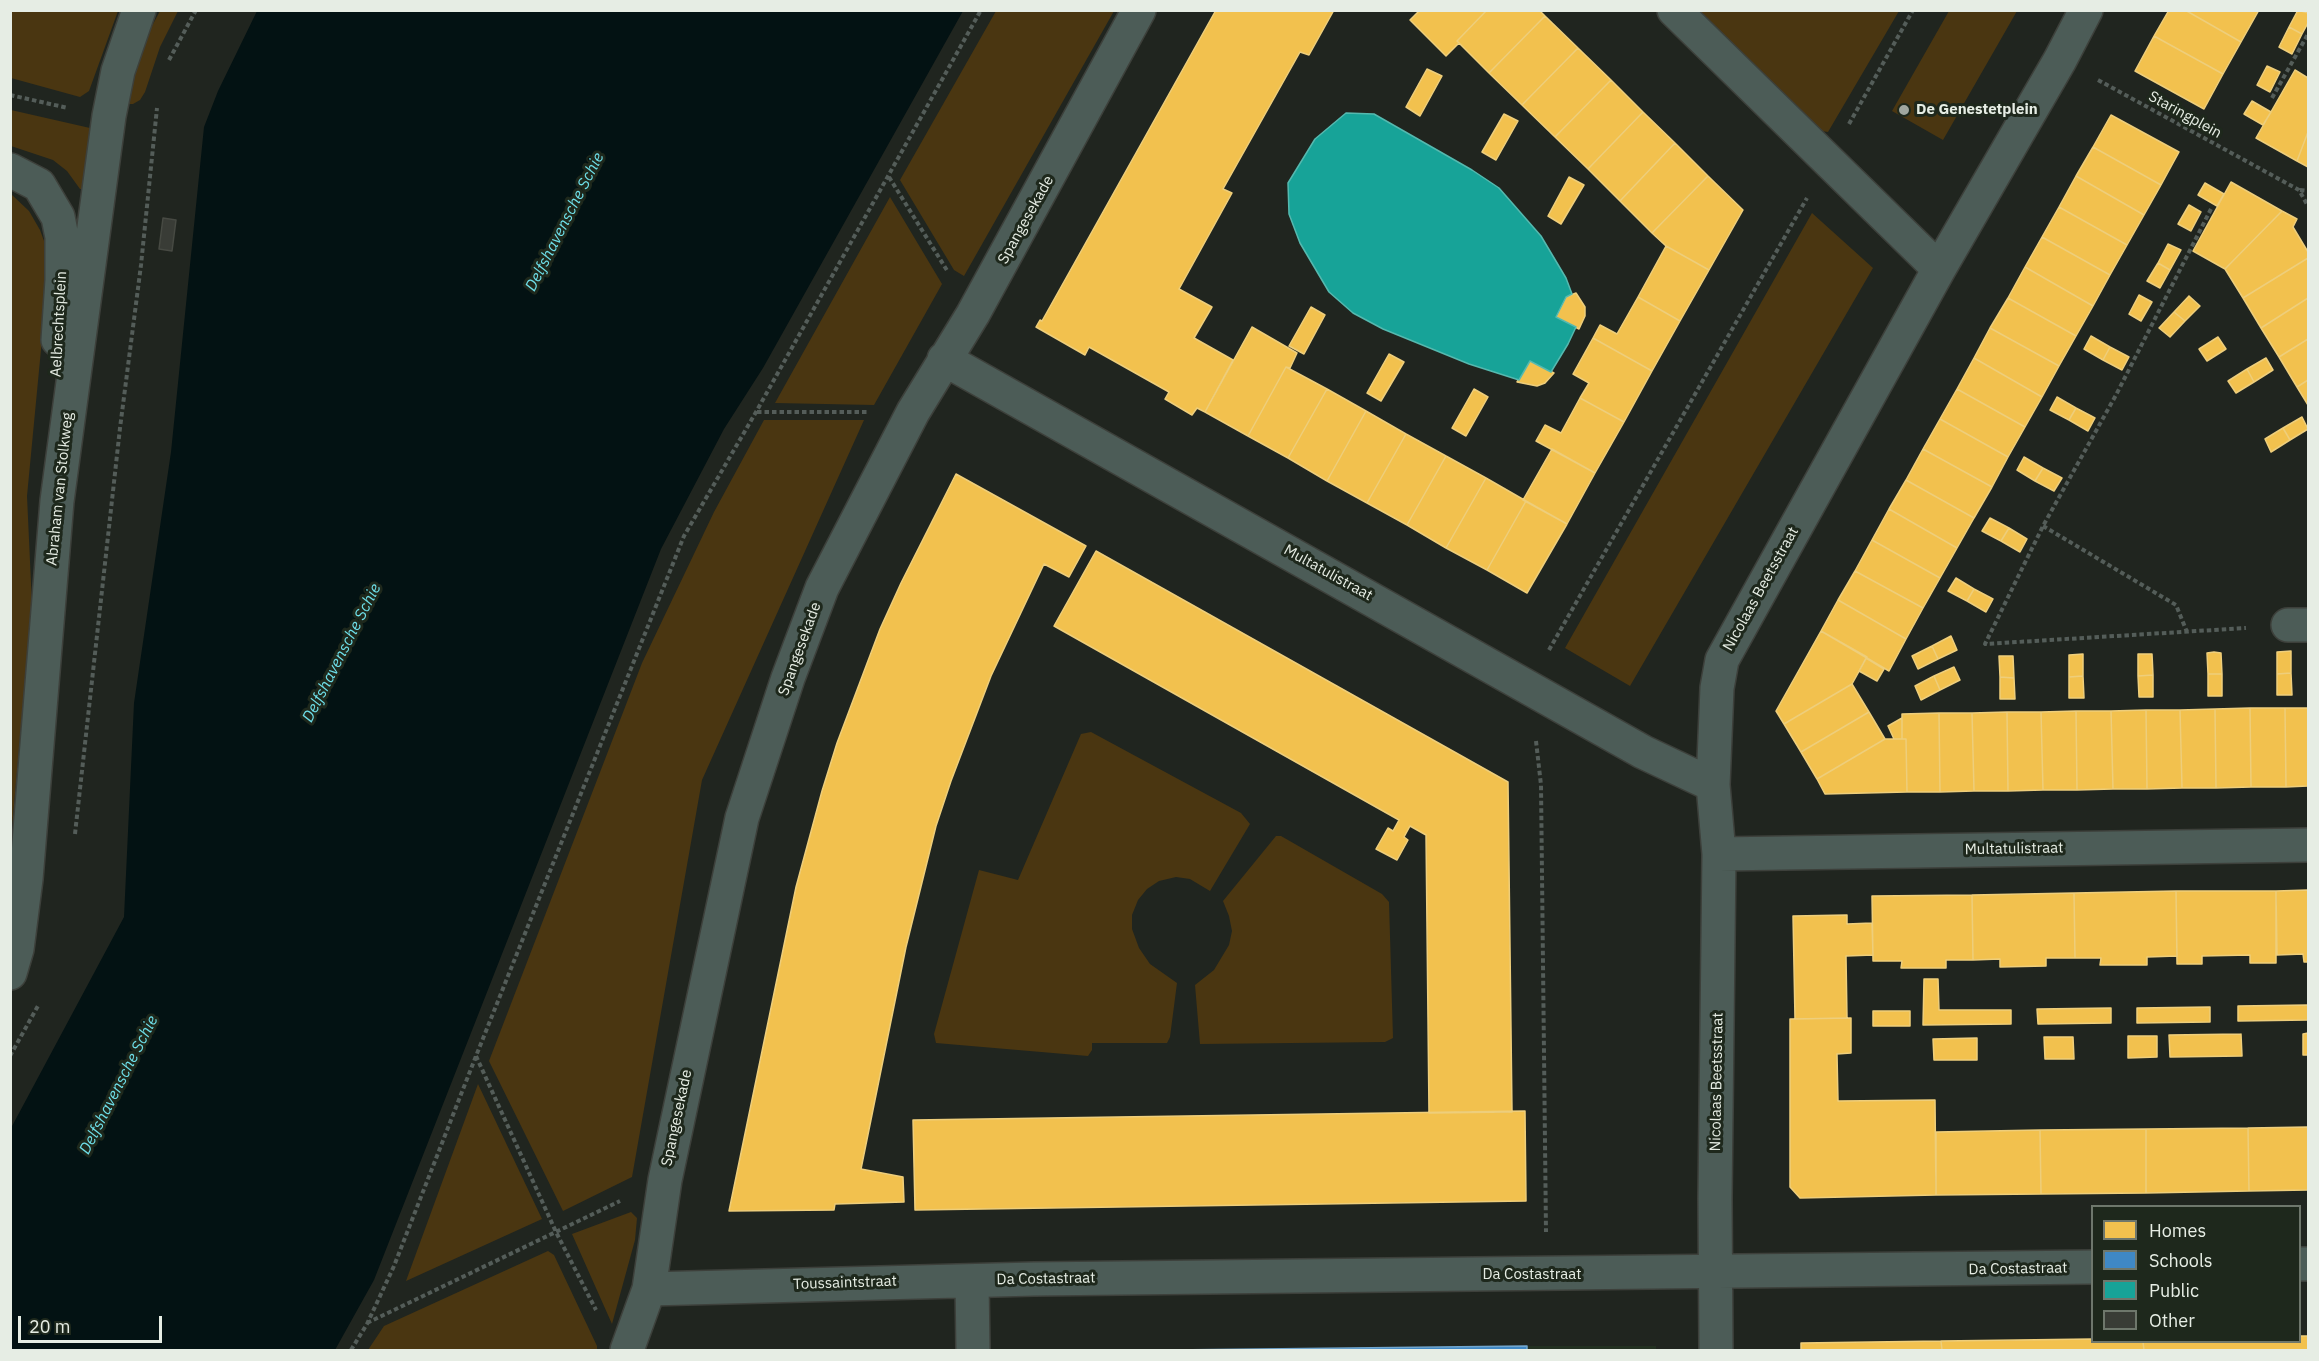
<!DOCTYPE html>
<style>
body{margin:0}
#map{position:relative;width:2319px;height:1361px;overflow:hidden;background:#20251f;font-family:"IBM Plex Sans",sans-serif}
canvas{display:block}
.frame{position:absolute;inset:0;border:12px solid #e6ede4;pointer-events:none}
.legend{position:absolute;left:2091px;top:1205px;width:210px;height:138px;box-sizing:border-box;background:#1e281c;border:2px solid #6e776c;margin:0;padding:8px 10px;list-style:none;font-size:18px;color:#e6ede4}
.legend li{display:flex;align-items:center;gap:12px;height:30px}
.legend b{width:30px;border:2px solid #6e776c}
.scale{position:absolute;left:18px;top:1316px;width:144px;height:27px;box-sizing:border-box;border:3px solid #e6ede4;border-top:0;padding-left:8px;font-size:18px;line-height:21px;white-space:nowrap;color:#e6ede4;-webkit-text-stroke:4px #1e281c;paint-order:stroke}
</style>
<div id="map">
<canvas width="2319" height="1361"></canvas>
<div class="frame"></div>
<ul class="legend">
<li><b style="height:16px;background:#f2c14e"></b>Homes</li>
<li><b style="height:16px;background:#3f88c5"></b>Schools</li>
<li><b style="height:16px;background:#17a398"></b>Public</li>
<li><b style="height:16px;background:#393c36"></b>Other</li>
</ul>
<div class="scale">20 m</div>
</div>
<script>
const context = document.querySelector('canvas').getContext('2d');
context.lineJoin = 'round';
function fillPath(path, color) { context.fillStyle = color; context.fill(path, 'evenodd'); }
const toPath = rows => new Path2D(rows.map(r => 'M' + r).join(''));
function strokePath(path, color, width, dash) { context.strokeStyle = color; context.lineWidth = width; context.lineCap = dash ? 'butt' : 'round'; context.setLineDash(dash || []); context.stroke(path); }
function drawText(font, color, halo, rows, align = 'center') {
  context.font = font + ' "IBM Plex Sans",sans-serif'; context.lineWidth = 6; context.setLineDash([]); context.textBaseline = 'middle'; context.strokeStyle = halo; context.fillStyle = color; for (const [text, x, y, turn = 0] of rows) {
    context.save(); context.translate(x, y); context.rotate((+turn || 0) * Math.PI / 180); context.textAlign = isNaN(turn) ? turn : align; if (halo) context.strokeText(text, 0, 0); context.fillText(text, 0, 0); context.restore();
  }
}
fillPath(toPath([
 [1527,1346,1656,1346,1656,1350,1527,1350]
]), '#233121');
fillPath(toPath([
 [10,11,118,11,89,91,80,97,11,78],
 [160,11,178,11,160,47,145,92,140,100,133,104,124,104,139,50],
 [996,11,1114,11,964,276,954,270,900,180],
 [1696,11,1899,11,1828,132,1821,131],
 [1949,11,2017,11,1943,140,1892,111],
 [11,110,90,128,86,189,80,189,67,171,53,160,11,146],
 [11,194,29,211,40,230,47,249,49,266,27,496,32,605,11,838],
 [890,197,942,284,874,405,775,403],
 [1812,213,1873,268,1630,686,1565,648],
 [764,420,864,420,702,780,632,1177,563,1211,489,1061,642,663,714,512],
 [1091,732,1241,813,1250,824,1210,891,1190,879,1176,877,1159,881,1147,889,1138,900,1132,915,1132,929,1139,948,1150,964,1177,983,1170,1037,1167,1043,1092,1043,1092,1050,1088,1056,936,1043,934,1034,979,870,1018,880,1081,734],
 [1276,836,1281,836,1382,894,1389,902,1393,1038,1385,1042,1200,1044,1195,985,1214,970,1229,945,1232,931,1229,916,1223,901],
 [478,1084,542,1219,406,1281],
 [631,1212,637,1218,635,1240,612,1324,572,1234],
 [548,1251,554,1255,597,1346,597,1350,368,1350,384,1326]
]), '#4a3611');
fillPath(toPath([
 [257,11,963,11,763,368,724,429,661,549,374,1280,335,1350,11,1350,11,1128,124,917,134,703,171,452,204,127,218,91]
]), '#031213');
const homes = toPath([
 [1216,10,1334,10,1309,55,1300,52,1223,189,1232,193,1179,289,1212,307,1194,338,1233,360,1205,412,1197,408,1192,415,1165,399,1169,392,1089,347,1085,355,1036,327,1040,320,1042,321,1216,10],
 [1420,10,1487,10,1457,41,1459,43,1446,56,1410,20,1420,10],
 [1487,10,1539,10,1545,16,1489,73,1457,41,1487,10],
 [2169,10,2185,10,2241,42,2223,74,2154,36,2169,10],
 [2185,10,2259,10,2241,42,2185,10],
 [2298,10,2308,13,2308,23,2302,34,2289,27,2298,10],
 [1545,16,1578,48,1522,105,1489,73,1545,16],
 [2289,27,2302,34,2292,54,2279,47,2289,27],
 [2154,36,2223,74,2204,109,2135,71,2154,36],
 [1578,48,1611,80,1555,137,1522,105,1578,48],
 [2267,66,2280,72,2270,92,2257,85,2267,66],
 [1427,69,1442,76,1420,116,1406,107,1427,69],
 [2295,70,2308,78,2308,132,2297,161,2256,138,2295,70],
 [1611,80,1643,112,1588,169,1555,137,1611,80],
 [2252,101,2271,112,2263,125,2244,114,2252,101],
 [1643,112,1675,143,1620,201,1588,169,1643,112],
 [1504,114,1518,121,1496,160,1482,152,1504,114],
 [2111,115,2179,152,2161,185,2093,147,2111,115],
 [2308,132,2308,167,2297,161,2308,132],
 [1675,143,1708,176,1652,233,1620,201,1675,143],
 [2093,147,2161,185,2144,215,2076,176,2093,147],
 [1708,176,1743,210,1709,270,1666,246,1652,233,1708,176],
 [2076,176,2144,215,2127,245,2059,207,2076,176],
 [1569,177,1584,185,1561,224,1548,216,1569,177],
 [2231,182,2282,211,2225,269,2193,251,2231,182],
 [2205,183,2224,194,2217,206,2198,195,2205,183],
 [2189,205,2201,212,2191,231,2178,224,2189,205],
 [2059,207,2127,245,2110,275,2042,237,2059,207],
 [2282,211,2297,219,2293,227,2308,252,2308,258,2243,298,2225,269,2282,211],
 [2042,237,2110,275,2093,306,2025,267,2042,237],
 [2168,244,2181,250,2170,270,2158,263,2168,244],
 [1666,246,1709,270,1680,321,1638,297,1666,246],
 [2308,258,2308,298,2261,328,2243,298,2308,258],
 [2158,263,2170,270,2160,288,2147,281,2158,263],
 [2025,267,2093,306,2076,336,2008,298,2025,267],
 [1576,293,1585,307,1585,316,1579,329,1556,317,1566,297,1576,293],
 [2139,295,2152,302,2141,321,2129,314,2139,295],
 [2189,296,2200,306,2185,321,2174,312,2189,296],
 [1638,297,1680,321,1652,371,1593,338,1600,325,1617,334,1638,297],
 [2008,298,2076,336,2059,366,1990,328,2008,298],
 [2308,298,2308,339,2279,357,2261,328,2308,298],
 [1311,307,1325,315,1304,354,1289,346,1311,307],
 [2174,312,2185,321,2170,337,2159,328,2174,312],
 [1252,327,1297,353,1290,368,1286,367,1248,436,1205,412,1252,327],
 [1990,328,2059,366,2042,397,1974,358,1990,328],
 [2091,336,2110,347,2103,360,2084,349,2091,336],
 [2218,337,2226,349,2207,361,2199,349,2218,337],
 [1593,338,1652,371,1624,422,1580,398,1589,383,1573,374,1593,338],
 [2308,339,2308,380,2297,387,2279,357,2308,339],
 [2110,347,2129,357,2122,370,2103,360,2110,347],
 [1389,354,1404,362,1381,401,1367,393,1389,354],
 [1974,358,2042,397,2025,427,1957,389,1974,358],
 [2266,358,2273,370,2254,382,2247,369,2266,358],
 [1530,361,1554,373,1545,383,1537,386,1517,382,1530,361],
 [1286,367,1327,389,1288,458,1248,436,1286,367],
 [2247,369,2254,382,2236,393,2228,381,2247,369],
 [2308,380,2308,405,2297,387,2308,380],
 [1327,389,1366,411,1327,481,1288,458,1327,389],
 [1474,389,1488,397,1466,436,1452,428,1474,389],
 [1957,389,2025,427,2008,457,1940,419,1957,389],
 [2057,397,2076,408,2069,420,2050,410,2057,397],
 [1580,398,1624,422,1595,473,1536,441,1545,425,1561,433,1580,398],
 [2076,408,2095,418,2088,431,2069,420,2076,408],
 [1366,411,1406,434,1367,503,1327,481,1366,411],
 [2302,417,2308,429,2290,440,2283,428,2302,417],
 [1940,419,2008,457,1992,487,1923,449,1940,419],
 [2283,428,2290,440,2271,452,2265,439,2283,428],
 [1406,434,1446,456,1407,525,1367,503,1406,434],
 [1552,449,1595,473,1567,524,1523,500,1552,449],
 [1923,449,1992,487,1974,518,1906,480,1923,449],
 [1446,456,1486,478,1446,548,1407,525,1446,456],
 [2024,457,2043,468,2035,481,2017,470,2024,457],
 [2043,468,2062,478,2054,491,2035,481,2043,468],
 [956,474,1086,546,1069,577,1044,564,991,676,951,781,936,826,906,947,861,1169,903,1177,904,1202,835,1204,834,1210,729,1211,796,887,822,791,837,743,880,629,901,583,956,474],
 [1486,478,1526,501,1487,570,1446,548,1486,478],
 [1906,480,1974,518,1957,548,1889,509,1906,480],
 [1526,501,1567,524,1527,593,1487,570,1526,501],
 [1889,509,1957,548,1940,578,1872,540,1889,509],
 [1990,518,2009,528,2001,541,1982,531,1990,518],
 [2009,528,2027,539,2020,552,2001,541,2009,528],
 [1872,540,1940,578,1923,608,1855,571,1872,540],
 [1096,551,1508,782,1512,1112,1429,1113,1426,835,1410,826,1404,837,1408,840,1397,860,1376,849,1388,828,1393,831,1399,820,1054,626,1096,551],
 [1855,571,1923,608,1906,639,1838,600,1855,571],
 [1956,578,1974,589,1967,601,1948,591,1956,578],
 [1974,589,1993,599,1986,612,1967,601,1974,589],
 [1838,600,1906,639,1889,671,1821,631,1838,600],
 [1821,631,1867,657,1852,684,1784,724,1776,711,1821,631],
 [1951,636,1957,650,1938,659,1932,646,1951,636],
 [1932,646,1938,659,1918,669,1912,656,1932,646],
 [2291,651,2291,673,2277,674,2277,652,2291,651],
 [2214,652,2221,653,2222,674,2208,674,2207,653,2214,652],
 [2083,654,2083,676,2069,677,2069,655,2083,654],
 [2138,654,2152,654,2153,675,2138,676,2138,654],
 [1999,656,2013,656,2014,678,2000,677,1999,656],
 [1866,658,1884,669,1877,681,1859,671,1866,658],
 [1954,667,1960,680,1940,690,1934,676,1954,667],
 [2291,673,2292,695,2277,695,2277,674,2291,673],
 [2208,674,2222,674,2222,696,2208,696,2208,674],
 [2153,675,2153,697,2139,697,2138,676,2153,675],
 [1934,676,1940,690,1921,700,1915,686,1934,676],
 [2083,676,2084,698,2069,698,2069,677,2083,676],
 [2000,677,2014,678,2015,699,2000,699,2000,677],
 [1852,684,1869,712,1801,752,1784,724,1852,684],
 [2250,708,2285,708,2286,787,2251,787,2250,708],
 [2250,708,2251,787,2216,788,2215,709,2250,708],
 [2285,708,2308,708,2308,786,2286,787,2285,708],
 [2215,709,2216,788,2182,788,2180,710,2215,709],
 [2146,710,2180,710,2182,788,2147,789,2146,710],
 [2146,710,2147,789,2113,789,2111,711,2146,710],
 [2076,711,2111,711,2113,789,2077,790,2076,711],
 [2076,711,2077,790,2043,790,2041,712,2076,711],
 [1869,712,1885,739,1817,779,1801,752,1869,712],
 [2007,712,2008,791,1974,791,1972,713,2007,712],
 [2007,712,2041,712,2043,790,2008,791,2007,712],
 [1939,713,1972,713,1974,791,1940,792,1939,713],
 [1939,713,1940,792,1907,792,1906,739,1902,739,1902,714,1939,713],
 [1902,718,1902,739,1894,739,1888,726,1902,718],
 [1885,739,1906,739,1907,792,1825,794,1817,779,1885,739],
 [2308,890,2308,962,2304,962,2303,954,2277,955,2276,891,2308,890],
 [2176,891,2276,891,2276,963,2250,963,2250,955,2202,956,2202,964,2177,964,2176,891],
 [2176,891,2177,956,2147,957,2147,965,2100,965,2101,958,2075,958,2074,893,2176,891],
 [2074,893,2075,958,2046,958,2046,966,2000,967,2000,959,1973,960,1972,895,2074,893],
 [1972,895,1973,960,1946,960,1946,968,1901,968,1902,961,1873,961,1872,896,1972,895],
 [1847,915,1847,924,1872,923,1873,955,1846,956,1847,1018,1795,1019,1793,916,1847,915],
 [1924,979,1938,979,1939,1010,2011,1010,2011,1024,1923,1025,1924,979],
 [2308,1005,2308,1020,2238,1021,2238,1006,2308,1005],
 [2210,1007,2210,1022,2137,1023,2137,1008,2210,1007],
 [2111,1008,2111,1023,2038,1024,2037,1009,2111,1008],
 [1873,1011,1910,1011,1910,1026,1873,1026,1873,1011],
 [1851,1018,1851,1053,1837,1054,1838,1101,1935,1100,1936,1195,1800,1198,1790,1187,1790,1019,1851,1018],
 [2308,1033,2308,1055,2303,1055,2303,1034,2308,1033],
 [2241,1034,2242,1056,2170,1057,2169,1035,2241,1034],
 [2128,1036,2157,1036,2157,1057,2128,1058,2128,1036],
 [2044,1037,2073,1037,2074,1059,2045,1059,2044,1037],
 [1977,1038,1977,1060,1934,1060,1933,1039,1977,1038],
 [1525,1111,1526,1201,915,1210,913,1120,1525,1111],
 [2308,1127,2308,1190,2249,1191,2248,1128,2308,1127],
 [2248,1128,2249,1191,2146,1193,2146,1129,2248,1128],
 [2146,1129,2146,1193,2041,1194,2040,1130,2146,1129],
 [2040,1130,2041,1194,1936,1195,1936,1132,2040,1130],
 [2300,1336,2308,1336,2308,1350,2144,1350,2143,1342,2300,1342,2300,1336],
 [2092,1339,2092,1342,2143,1342,2144,1350,1942,1350,1941,1341,2092,1339],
 [1941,1341,1942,1350,1801,1350,1801,1343,1941,1341]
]);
fillPath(homes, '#f2c14e');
strokePath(homes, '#eece7b', 1.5);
const schools = toPath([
 [1527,1346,1527,1350,1170,1350,1527,1346]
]);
fillPath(schools, '#3f88c5');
strokePath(schools, '#71a6ce', 1.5);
const public = toPath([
 [1346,113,1374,114,1472,170,1499,188,1541,236,1566,278,1572,294,1566,297,1556,317,1576,327,1568,344,1551,372,1530,361,1519,380,1469,364,1383,329,1353,313,1329,292,1300,243,1289,214,1288,183,1315,139,1346,113]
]);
fillPath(public, '#17a398');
strokePath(public, '#55b9af', 1.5);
const building = toPath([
 [163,218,176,220,172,251,159,249,163,218]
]);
fillPath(building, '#393c36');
strokePath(building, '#474a43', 1.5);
const minor = toPath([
 [1674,10,1939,269],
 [10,170,39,185,58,217,62,237,62,280,58,340],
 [944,359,1643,752,1713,785],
 [2288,625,2308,625],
 [1719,854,2308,845],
 [10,973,17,949,26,879,57,501,109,116,118,71,139,10],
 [2300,1264,2308,1264],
 [972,1281,973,1350],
 [649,1289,1034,1279,2092,1267],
 [627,1350,649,1289,665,1180,742,818,788,678,822,588,913,412,973,314,1139,10],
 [1716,1350,1715,1198,1719,854,1713,785,1717,688,1722,660,1939,269,2060,60,2086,10]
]);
strokePath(minor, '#3d403b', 36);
strokePath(toPath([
 [169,60,196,10],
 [2098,80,2299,190,2308,206],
 [10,95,68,108],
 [2272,98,2308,34],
 [1849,124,1913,10],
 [889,177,948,272],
 [2300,190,2308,191],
 [2211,209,2116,395,2043,526,1985,644,2246,628],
 [757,412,867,412],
 [2043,526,2176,605,2187,632],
 [1549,650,1807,198],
 [1536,741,1541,785,1546,1232],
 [75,834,120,428,141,265,157,108],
 [10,1056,39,1004],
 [476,1056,556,1232,596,1310],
 [367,1323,620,1201],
 [351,1350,367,1324,394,1266,476,1056,684,536,756,412,981,10]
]), '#545d59', 4, [4.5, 3]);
strokePath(minor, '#4c5c57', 33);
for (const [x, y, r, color] of [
 [1904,110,6,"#a1a79f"]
]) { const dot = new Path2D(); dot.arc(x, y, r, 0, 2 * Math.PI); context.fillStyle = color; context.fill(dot); strokePath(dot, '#1e281c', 2); }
drawText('bold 15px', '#e6ede4', '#1e281c', [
 ["De Genestetplein",1916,110]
], 'left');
drawText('15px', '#e6ede4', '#1e281c', [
 ["Staringplein",2185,115,29],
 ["Spangesekade",1026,220,-61],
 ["Aelbrechtsplein",59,324,-87],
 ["Abraham van Stolkweg",60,489,-84],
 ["Multatulistraat",1328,573,29],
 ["Nicolaas Beetsstraat",1761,589,-61],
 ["Spangesekade",800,649,-70],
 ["Multatulistraat",2014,849,-1],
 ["Nicolaas Beetsstraat",1717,1082,-89],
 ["Spangesekade",677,1118,-78],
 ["Da Costastraat",2018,1269,-1],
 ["Da Costastraat",1532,1275],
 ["Da Costastraat",1046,1279,-1],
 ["Toussaintstraat",845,1283,-2]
]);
drawText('italic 16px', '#6edfe9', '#1e281c', [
 ["Delfshavensche Schie",565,222,-63],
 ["Delfshavensche Schie",342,653,-63],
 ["Delfshavensche Schie",119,1085,-63]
]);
</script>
